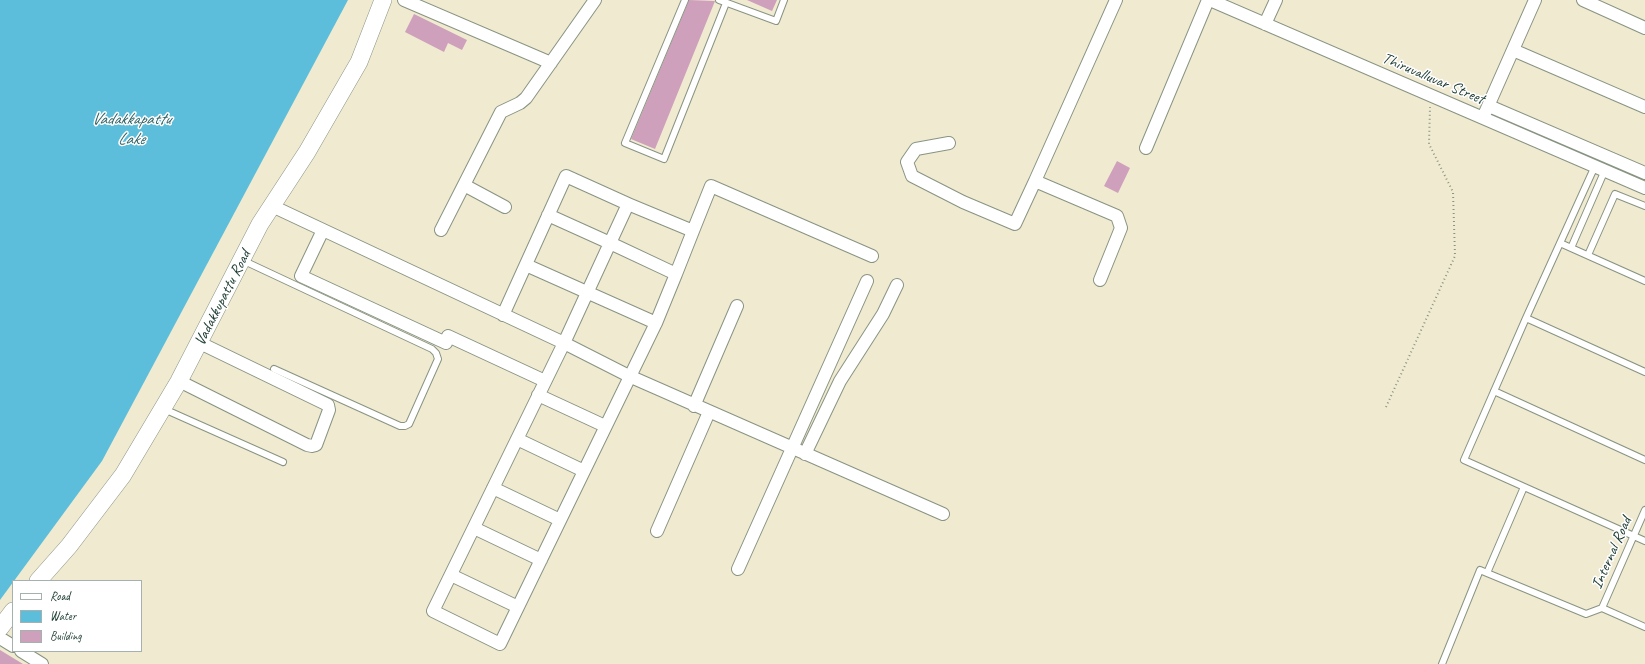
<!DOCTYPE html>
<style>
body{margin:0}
#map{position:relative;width:1645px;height:664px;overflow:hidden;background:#f0ead1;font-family:Caveat,sans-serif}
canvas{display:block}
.legend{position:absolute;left:12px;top:580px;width:130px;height:72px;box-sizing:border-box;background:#fff;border:1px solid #a5b1ae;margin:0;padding:5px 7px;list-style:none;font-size:12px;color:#1f3d34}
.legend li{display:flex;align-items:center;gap:8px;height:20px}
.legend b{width:20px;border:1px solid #a5b1ae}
</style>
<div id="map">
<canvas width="1645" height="664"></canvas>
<ul class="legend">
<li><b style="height:5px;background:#fff"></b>Road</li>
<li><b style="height:11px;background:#5cbeda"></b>Water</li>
<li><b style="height:11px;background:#cea0bb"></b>Building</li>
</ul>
</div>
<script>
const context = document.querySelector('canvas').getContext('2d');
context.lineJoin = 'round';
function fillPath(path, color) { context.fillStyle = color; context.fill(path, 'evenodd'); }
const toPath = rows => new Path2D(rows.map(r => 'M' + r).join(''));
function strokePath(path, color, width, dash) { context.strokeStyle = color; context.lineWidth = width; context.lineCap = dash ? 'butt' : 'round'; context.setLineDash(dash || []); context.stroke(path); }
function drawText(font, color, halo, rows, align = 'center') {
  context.font = font + ' Caveat,sans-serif'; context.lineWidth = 3; context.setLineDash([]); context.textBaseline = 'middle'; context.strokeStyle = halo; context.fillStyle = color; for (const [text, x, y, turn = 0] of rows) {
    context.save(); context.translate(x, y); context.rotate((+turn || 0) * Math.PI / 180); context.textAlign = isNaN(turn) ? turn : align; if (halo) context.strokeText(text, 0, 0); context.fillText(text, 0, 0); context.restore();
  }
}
fillPath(toPath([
 [0,0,348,0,102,461,0,600]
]), '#5cbeda');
fillPath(toPath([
 [689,0,715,1,655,149,631,139],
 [747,0,777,0,772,11],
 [414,14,467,40,462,50,448,43,444,52,405,32],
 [1117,161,1130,168,1118,193,1104,186],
 [0,650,23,664,0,664]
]), '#cea0bb');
const lane = toPath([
 [685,0,625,143,664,159,726,3],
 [719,0,776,21,784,0],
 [1595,166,1526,318,1464,460,1645,541],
 [1560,243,1645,281],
 [1571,248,1605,170],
 [1588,255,1615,194,1645,206],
 [242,260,432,349,436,353,438,359,409,424,405,426,400,426,274,369],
 [1526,318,1645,372],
 [1494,391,1645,460],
 [164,409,283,462],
 [1524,487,1487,573,1586,614,1602,608],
 [1602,608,1645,510],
 [1602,608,1645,627],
 [1442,664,1480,570,1487,573]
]);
const street = toPath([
 [404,0,551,63],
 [1210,0,1645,188],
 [1583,0,1645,28],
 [1265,24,1276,0],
 [1513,50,1645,107],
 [1489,106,1645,173],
 [1485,113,1535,0],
 [949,143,916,149,907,162,912,176,963,202,1015,224,1035,181],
 [1146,148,1208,0],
 [464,185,505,207],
 [272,206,564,343,629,376,943,514],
 [548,215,610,243,676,274,656,323,500,644,433,611,564,343,610,243,628,204,693,231,676,274],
 [323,230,301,276,446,343,448,336,545,381],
 [441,230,501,112,520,103,526,98,595,0],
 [693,231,711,186,872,256],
 [526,265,656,323],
 [1100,280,1121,228,1117,216,1035,181,1116,0],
 [503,315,566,176,628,204],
 [179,381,307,445,312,446,316,445,329,410,328,405,200,343],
 [538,395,605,426],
 [694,406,737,306],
 [517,439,584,471],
 [805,454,840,381,883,314,897,285],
 [493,488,560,520],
 [474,528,541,560],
 [657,531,709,412],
 [738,569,867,281],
 [451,575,518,607],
 [0,638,13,646],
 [21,651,42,664]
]);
const secondary = toPath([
 [38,581,69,546,123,475,179,381,260,224,307,152,359,62,383,0],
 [0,628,13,611]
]);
strokePath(lane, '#889482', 8);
strokePath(street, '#889482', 14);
strokePath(secondary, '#889482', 18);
strokePath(toPath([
 [1386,407,1455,256,1453,192,1429,144,1430,107]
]), '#889482', 2, [1, 3]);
strokePath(lane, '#fff', 6);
strokePath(street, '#fff', 12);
strokePath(secondary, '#fff', 17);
drawText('16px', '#1f3d34', '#fff', [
 ["Thiruvalluvar Street",1433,79,23],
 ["Vadakkupattu Road",223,298,-63],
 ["Internal Road",1612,553,-66]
]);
drawText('italic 17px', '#316466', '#fff', [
 ["Vadakkapattu",131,120],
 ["Lake",131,140]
]);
</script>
